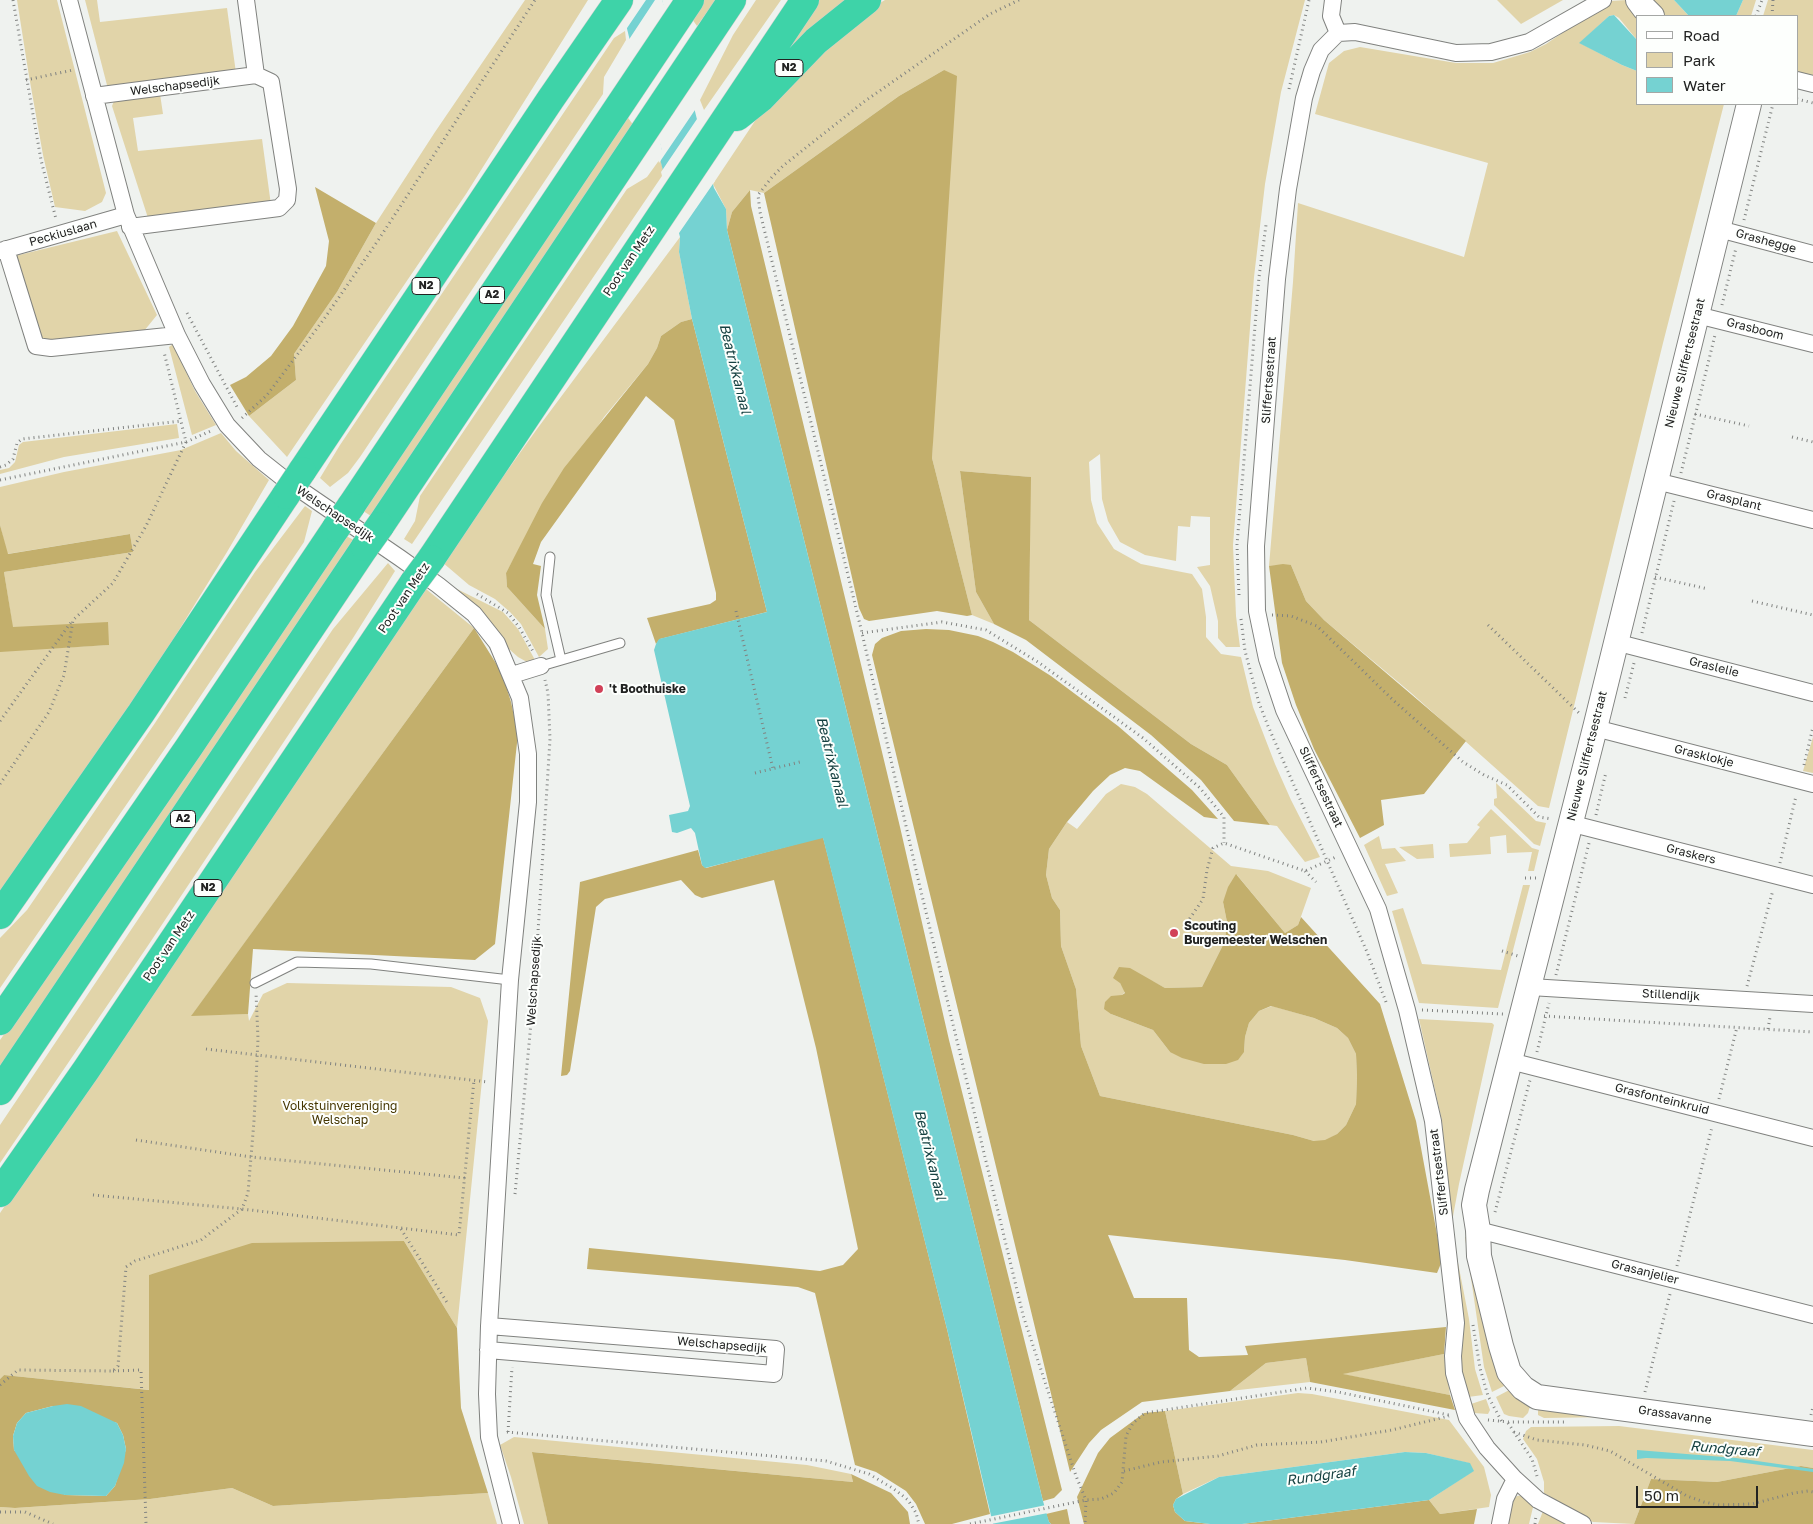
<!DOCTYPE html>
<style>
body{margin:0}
#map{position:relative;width:1813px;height:1524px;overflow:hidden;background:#eff2ef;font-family:"Golos Text",sans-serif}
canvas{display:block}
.legend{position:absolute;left:1636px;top:15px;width:162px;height:90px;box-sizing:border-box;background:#fdfffd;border:1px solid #a5a7a5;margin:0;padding:6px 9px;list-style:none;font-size:15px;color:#222322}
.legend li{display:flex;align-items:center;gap:10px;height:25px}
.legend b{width:25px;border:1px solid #a5a7a5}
.scale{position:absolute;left:1636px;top:1486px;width:122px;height:22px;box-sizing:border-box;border:2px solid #222322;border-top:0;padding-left:6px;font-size:15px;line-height:18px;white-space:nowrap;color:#222322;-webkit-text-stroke:4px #fdfffd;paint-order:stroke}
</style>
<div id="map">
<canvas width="1813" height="1524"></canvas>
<ul class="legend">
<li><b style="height:6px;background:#fff"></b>Road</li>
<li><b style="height:14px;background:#e1d4a9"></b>Park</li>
<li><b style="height:14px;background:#75d2d2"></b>Water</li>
</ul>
<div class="scale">50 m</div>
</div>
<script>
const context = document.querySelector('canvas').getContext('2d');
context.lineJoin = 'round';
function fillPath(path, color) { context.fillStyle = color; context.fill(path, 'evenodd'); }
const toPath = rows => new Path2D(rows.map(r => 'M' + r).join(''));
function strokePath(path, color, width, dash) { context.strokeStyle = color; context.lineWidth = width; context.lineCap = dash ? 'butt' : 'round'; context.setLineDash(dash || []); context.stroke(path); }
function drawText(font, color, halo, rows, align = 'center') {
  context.font = font + ' "Golos Text",sans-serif'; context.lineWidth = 4; context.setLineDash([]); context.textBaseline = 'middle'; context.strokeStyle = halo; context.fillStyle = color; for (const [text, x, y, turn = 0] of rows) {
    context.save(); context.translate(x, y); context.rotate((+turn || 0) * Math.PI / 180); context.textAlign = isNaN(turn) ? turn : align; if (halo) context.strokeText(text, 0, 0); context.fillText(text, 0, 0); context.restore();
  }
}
fillPath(toPath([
 [17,0,57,0,106,193,102,202,85,211,55,207,43,155,29,76],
 [85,0,97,0,100,22,227,8,236,73,108,89],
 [525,0,588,0,466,194,287,457,249,416,296,380,294,354,337,292,376,223,435,132],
 [704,0,716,0,697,26,692,19],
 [756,0,781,0,704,110,700,100,733,35],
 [816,0,853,0,758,95],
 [885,0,1305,0,1281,92,1265,184,1254,277,1233,545,1236,616,1240,647,1226,647,1218,638,1218,621,1210,586,1197,567,1210,565,1210,517,1191,516,1190,527,1178,526,1176,561,1145,555,1120,542,1108,521,1102,499,1100,454,1089,462,1091,500,1097,523,1114,549,1141,564,1192,574,1202,589,1206,617,1206,637,1221,654,1241,657,1253,707,1275,764,1291,800,1320,857,1305,862,1277,826,1270,825,1227,765,1191,744,1029,620,1030,477,960,471,976,592,994,624,972,615,932,458,944,70,899,96,764,193,750,190,732,212,727,230,726,209,713,184,755,121,806,63,861,14],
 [1497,0,1563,0,1521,24],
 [1627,0,1637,16,1637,40,1619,18,1614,15,1609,16,1580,43,1622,65,1637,71,1637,104,1724,104,1663,343,1549,808,1538,806,1410,692,1324,620,1306,601,1291,565,1269,566,1293,282,1298,203,1464,257,1488,163,1315,114,1329,63,1344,51,1360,47,1456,63,1493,63,1530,52,1546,44,1610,1],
 [1651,0,1674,0,1689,16,1663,16],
 [1743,0,1756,0,1751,16,1736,16],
 [1768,0,1813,0,1813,77,1797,73,1797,16,1763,16],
 [625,31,626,40,604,77,603,94,360,457,348,473,330,487,320,478,340,445,614,38],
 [160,94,163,114,133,118,138,151,262,139,271,205,148,218,112,106,114,101],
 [626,115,634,126,371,516,360,509],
 [660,159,664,173,412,544,404,539,415,521,420,496,627,189,647,177],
 [117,231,157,315,144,331,47,344,40,338,15,256],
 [680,237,679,252,692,319,681,322,661,336,657,348,648,364,604,417,529,531,506,573,507,587,545,629,548,649,539,657,521,624,510,612,495,599,469,585,442,562,537,429],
 [173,344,195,391,216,425,192,435,169,347],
 [177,424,179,438,64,457,0,474,0,470,9,468,15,462,19,445,23,442],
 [221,433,236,451,269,480,227,552,131,708,0,901,0,622,12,623,4,572,133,552,130,534,7,554,0,525,0,487,64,472,181,450],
 [107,622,108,645,57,648],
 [305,506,312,511,304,542,173,737,0,988,0,938,27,910,155,723,255,572],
 [344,535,354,540,0,1071,0,1040,90,913],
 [388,563,395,571,353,638,147,947,0,1163,0,1125,333,629],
 [453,587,503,612,518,629,535,660,527,662,518,657,509,649,492,625],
 [426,589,474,628,192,1015,248,1014,249,1021,263,994,287,983,451,987,480,998,488,1021,457,1328,404,1241,149,1275,150,1390,4,1375,0,1379,0,1213],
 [1813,737,1813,773,1803,771],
 [1496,783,1536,821,1546,823,1540,846,1534,844,1494,805,1494,799,1497,798],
 [1121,784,1135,787,1147,794,1231,866,1268,871,1311,888,1298,925,1285,933,1237,875,1223,902,1227,922,1225,941,1202,987,1165,988,1152,981,1120,983,1125,992,1122,995,1111,1014,1153,1030,1170,1052,1244,1052,1245,1037,1249,1023,1259,1011,1272,1006,1314,1018,1337,1028,1348,1038,1356,1054,1357,1077,1356,1104,1346,1125,1337,1134,1325,1141,1314,1141,1293,1135,1100,1096,1081,1046,1076,989,1061,946,1060,910,1052,898,1046,875,1049,849,1067,822,1077,829,1106,794],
 [1491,809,1532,848,1539,850,1534,871,1528,871,1532,852,1507,853,1506,835,1490,837,1491,854,1450,857,1449,844,1467,843,1480,827,1477,825],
 [1379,836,1382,849,1395,848,1406,861,1385,864,1398,893,1387,896,1364,845],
 [1433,844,1434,858,1417,859,1399,847],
 [1523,885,1530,885,1498,1008,1419,1003,1392,911,1403,908,1422,964,1501,970],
 [1419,1019,1492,1023,1494,1025,1459,1184,1451,1227,1469,1319,1475,1369,1483,1395,1468,1397,1461,1371,1451,1227,1442,1121],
 [1465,1237,1469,1237,1510,1383,1492,1392,1484,1367],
 [1444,1354,1450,1395,1341,1374],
 [1306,1358,1310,1382,1230,1391,1266,1363],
 [1515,1387,1531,1403,1528,1413,1523,1418,1509,1416,1504,1414,1496,1397],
 [1298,1393,1312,1394,1449,1420,1484,1467,1491,1495,1489,1507,1440,1514,1429,1500,1473,1471,1468,1463,1426,1453,1405,1452,1219,1477,1183,1494,1165,1411],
 [1486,1399,1490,1410,1488,1414,1474,1413,1471,1404],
 [1538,1406,1613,1417,1544,1418,1538,1415],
 [1619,1426,1813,1450,1813,1468,1801,1466,1717,1482,1651,1479,1634,1524,1593,1522,1544,1493,1544,1482,1537,1459,1523,1439,1526,1431,1531,1427],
 [514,1437,807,1465,851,1474,853,1482,533,1452,548,1524,524,1524,511,1477,500,1445],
 [232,1488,273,1506,488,1493,497,1524,0,1524,0,1507,15,1508,150,1499],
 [1525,1495,1534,1503,1529,1524,1508,1524,1513,1500,1517,1496],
 [1543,1511,1567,1524,1538,1524]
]), '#e1d4a9');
fillPath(toPath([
 [944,70,957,76,932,458,972,615,967,616,937,611,869,621,864,619,859,608,764,193,899,96],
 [315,187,376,223,337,292,294,354,296,380,249,416,230,385,246,377,271,356,293,326,326,266,329,241],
 [750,190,751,206,900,827,949,1040,1062,1490,1054,1498,1043,1501,727,230,732,212],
 [692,319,767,612,660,639,656,644,647,618,710,604,716,600,716,593,674,420,646,396,541,542,533,564,541,566,537,595,545,629,507,587,506,573,542,503,564,468,648,364,657,348,661,336,681,322],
 [960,471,1031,477,1029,620,1191,744,1227,765,1270,825,1234,821,1201,780,1151,735,1026,640,994,624,976,592],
 [0,525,8,554,130,534,133,552,4,572,13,627,108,622,109,645,0,652],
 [1283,564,1291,565,1306,601,1324,620,1466,741,1424,794,1381,800,1384,825,1360,838,1314,749,1296,705,1282,663,1269,566],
 [474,628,502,673,511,702,518,734,495,944,475,960,253,949,248,1014,191,1016],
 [926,629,949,630,978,636,993,642,1013,652,1051,676,1118,726,1192,790,1218,819,1204,817,1140,771,1125,768,1110,775,1093,791,1067,822,1049,849,1046,875,1052,898,1060,910,1061,946,1076,989,1081,1046,1100,1096,1293,1135,1314,1141,1325,1140,1337,1134,1346,1125,1356,1104,1357,1077,1356,1054,1348,1038,1337,1028,1314,1018,1271,1006,1259,1011,1249,1023,1245,1037,1244,1052,1238,1060,1226,1064,1204,1064,1182,1058,1170,1052,1153,1030,1111,1014,1104,1009,1105,1002,1111,996,1122,995,1125,993,1120,983,1113,978,1119,967,1130,968,1165,988,1202,987,1225,941,1227,922,1223,902,1228,887,1236,874,1285,933,1298,925,1301,917,1380,1004,1416,1121,1442,1261,1437,1273,1345,1260,1108,1235,1134,1298,1187,1298,1189,1350,1199,1357,1248,1355,1245,1346,1446,1327,1444,1354,1343,1374,1450,1395,1455,1410,1310,1382,1306,1358,1266,1363,1230,1391,1142,1402,1101,1430,1089,1443,1070,1472,872,655,875,644,882,638,901,631],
 [823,837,947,1329,990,1514,952,1524,925,1524,916,1504,906,1491,876,1472,855,1465,815,1293,798,1287,587,1269,589,1248,820,1271,843,1265,858,1249,816,1048,774,880,702,898,695,895,681,880,605,899,596,907,570,1071,567,1075,561,1076,580,882,698,850,702,865,706,868],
 [404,1241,457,1328,461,1408,488,1493,273,1506,232,1488,150,1499,15,1508,0,1507,0,1379,4,1375,149,1390,149,1275,252,1243],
 [53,1406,117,1423,123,1435,126,1449,115,1486,106,1496,65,1495,14,1450,13,1436,17,1423,26,1413],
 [1165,1411,1183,1494,1176,1499,1173,1505,1175,1512,1185,1521,1210,1524,1084,1524,1077,1497,1098,1453,1110,1438,1144,1413],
 [532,1452,853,1482,851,1474,891,1493,908,1512,910,1524,548,1524],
 [1801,1466,1813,1468,1813,1524,1634,1524,1651,1479,1717,1482],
 [1429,1500,1440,1514,1477,1509,1474,1524,1242,1524],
 [1067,1509,1070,1524,1051,1524,1049,1522,1046,1514]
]), '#c3af6c');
fillPath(toPath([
 [620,0,662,0,677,56,682,59,714,188,726,209,727,230,1043,1501,1049,1522,1051,1524,993,1524,947,1329,823,838,705,868,702,865,695,833,691,828,677,833,672,832,669,815,688,811,690,806,654,650,656,644,659,639,767,612,692,319,679,252,680,237,660,159,663,155,650,93,641,86],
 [1674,0,1743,0,1736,16,1689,16],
 [1614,15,1637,40,1637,71,1622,65,1579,43,1609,16],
 [67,1404,81,1406,117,1423,123,1435,126,1449,124,1463,115,1486,106,1496,65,1495,50,1492,37,1486,29,1476,14,1450,13,1436,17,1423,26,1413,53,1406],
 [1637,1450,1736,1458,1813,1469,1813,1472,1730,1461,1646,1458,1637,1459],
 [1405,1452,1426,1453,1470,1463,1474,1471,1429,1500,1242,1524,1210,1524,1185,1521,1175,1512,1173,1505,1176,1499,1219,1477]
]), '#75d2d2');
fillPath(toPath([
 [618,0,646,0,625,31],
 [655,0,662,0,665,8,673,14,680,48,685,60,697,107,659,163,658,159,662,151,659,139,651,134,644,99,647,93,638,87,628,41],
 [699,116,715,181,677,236,661,172],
 [1046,1505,1048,1513,991,1524,988,1517]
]), '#eff2ef');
const lane = toPath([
 [550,557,546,595,561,660],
 [541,666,620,643],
 [255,983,297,962,371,964,510,980]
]);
const street = toPath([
 [69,0,126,215,177,335,202,384,227,425,259,459,283,478,400,558,438,585,474,614,497,643,520,698,528,754,528,802,510,980,489,1326,487,1394,489,1437,511,1524],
 [1333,0,1331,16,1338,33],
 [1797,80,1813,84],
 [94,96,256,75],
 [130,227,279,208,287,200,288,189,271,82,256,75,246,0],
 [1719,229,1813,254],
 [6,249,36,346,51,348,177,335],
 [0,251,126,215],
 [1697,315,1813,344],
 [1656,481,1813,520],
 [1615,642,1813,693],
 [512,675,541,666],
 [1595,728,1813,784],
 [1569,823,1813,885],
 [1530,987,1813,1004],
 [1510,1061,1813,1138],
 [1478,1230,1813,1315],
 [488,1350,774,1374,776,1349,489,1326],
 [1515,1479,1538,1500,1583,1524],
 [1500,1524,1505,1499,1515,1479,1487,1448,1467,1418,1454,1373,1453,1356,1456,1323,1433,1121,1407,1010,1378,909,1284,710,1267,659,1257,611,1256,546,1277,279,1288,189,1304,98,1312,71,1321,50,1338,33,1355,32,1456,53,1491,52,1529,42,1603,0]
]);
const secondary = toPath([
 [1638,0,1644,8,1652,16],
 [1749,104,1595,728,1477,1190,1474,1205,1478,1230,1479,1256,1501,1346,1509,1372,1523,1388,1537,1397,1813,1434]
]);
const highway = toPath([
 [737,117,761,98,816,41,867,0],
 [302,471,550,100,619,0],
 [351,506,690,0],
 [380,526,732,0],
 [431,559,805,0],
 [0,915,141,713,286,495],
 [0,1021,189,747,336,528],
 [0,1091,365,547],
 [0,1193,86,1070,414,582]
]);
strokePath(lane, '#80827f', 11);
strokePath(street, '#80827f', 18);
strokePath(secondary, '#80827f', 26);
strokePath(highway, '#cecfce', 29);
strokePath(toPath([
 [13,0,41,160,56,219],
 [1019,0,990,14,865,101,784,165,772,177,758,195,760,212,862,633,919,883,1023,1315,1076,1476,1086,1500,1085,1524],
 [1756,16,1762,0],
 [1772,16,1773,0],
 [26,80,73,70],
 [1289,89,1309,0],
 [1797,99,1813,103],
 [1744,220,1773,104],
 [1722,305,1736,248],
 [187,313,237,407],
 [1695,414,1749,426],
 [242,418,267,395,324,319,377,242,535,0],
 [1792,437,1813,442],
 [0,467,6,465,13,459,17,443,22,439,181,421],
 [1681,473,1715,335],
 [0,480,186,442,213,430],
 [1655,577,1708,589],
 [477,594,508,613,519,627,534,653],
 [1239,595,1237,545,1259,277,1266,225],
 [1752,601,1813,615],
 [736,611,773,769],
 [1272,615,1291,616,1317,626,1393,700,1463,762,1484,775,1507,785,1539,817,1552,819],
 [1241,619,1245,651,1259,703,1268,726,1367,952,1386,1002],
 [1488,625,1579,713],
 [862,633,942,622,986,630,1038,662,1143,738,1200,788,1224,817,1224,843],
 [1642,633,1674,501],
 [1625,698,1634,663],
 [0,721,72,621],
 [1804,765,1813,727],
 [755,773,800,762],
 [0,784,49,712,64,675,73,620,113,583,146,526,186,442,164,352],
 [1596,815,1606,772],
 [1780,863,1796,796],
 [1305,871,1316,882],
 [1525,878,1538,878],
 [1184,927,1203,899,1207,870,1213,848,1224,843,1305,871,1336,857],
 [1502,951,1518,956],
 [1556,975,1589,843],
 [1747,986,1773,890],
 [1422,1010,1503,1014],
 [1544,1016,1813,1032],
 [1768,1029,1770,1017],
 [206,1049,488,1082],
 [1537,1052,1549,1003],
 [1719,1099,1737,1027],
 [136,1140,251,1157,465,1178],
 [515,1194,535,980,550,739,548,693,545,680],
 [93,1195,242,1209,459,1235,474,1080],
 [1495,1212,1530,1080],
 [401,1229,448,1304],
 [1677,1266,1712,1127],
 [1473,1325,1480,1368,1488,1396,1502,1422],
 [113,1371,141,1370,146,1524],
 [0,1385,18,1370,113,1371,118,1366,126,1267,135,1261,201,1240,242,1209,248,1193,254,1121,258,1039,256,993],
 [1645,1392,1670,1294],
 [1811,1415,1813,1407],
 [1488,1420,1508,1422,1564,1422],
 [1508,1423,1532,1459,1537,1476],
 [507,1432,826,1461,869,1474,894,1489,908,1500,916,1513,919,1524],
 [508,1432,512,1367],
 [1514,1432,1537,1440,1585,1445,1610,1451,1687,1496,1704,1502,1719,1505,1752,1504,1794,1493,1808,1491,1813,1492],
 [1124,1471,1161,1462,1218,1456,1257,1445,1321,1442,1392,1430,1449,1416],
 [0,1512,25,1512,53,1524],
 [970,1524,1086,1500,1101,1499,1114,1493,1122,1482,1126,1436,1133,1423,1145,1413,1307,1388,1338,1392,1449,1415],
 [1535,1524,1536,1515]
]), '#818381', 3, [1, 4]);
strokePath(lane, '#fff', 9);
strokePath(street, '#fff', 16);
strokePath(secondary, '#fff', 24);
strokePath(highway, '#3ed3a8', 28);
const highwayBridge = toPath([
 [286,495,302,471],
 [336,528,351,506],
 [365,547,380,526],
 [414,582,431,559]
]);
strokePath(highwayBridge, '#cecfce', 29, []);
strokePath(highwayBridge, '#3ed3a8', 28);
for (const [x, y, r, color] of [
 [599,689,5,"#d14158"],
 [1174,933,5,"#d14158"]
]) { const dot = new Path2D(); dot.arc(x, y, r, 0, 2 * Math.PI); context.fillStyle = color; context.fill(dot); strokePath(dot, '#fdfffd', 2); }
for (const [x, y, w] of [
 [789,68,28],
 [426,286,28],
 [492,295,25],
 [183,819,25],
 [208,888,28]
]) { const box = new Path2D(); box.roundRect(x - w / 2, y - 8.5, w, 17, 4); context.fillStyle = '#fdfffd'; context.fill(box); strokePath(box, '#222322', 1); }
drawText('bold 11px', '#222322', null, [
 ["N2",789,68],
 ["N2",426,286],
 ["A2",492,295],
 ["A2",183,819],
 ["N2",208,888]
]);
drawText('12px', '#222322', '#fdfffd', [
 ["Welschapsedijk",175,86,-7],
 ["Peckiuslaan",63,233,-16],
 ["Grashegge",1766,241,15],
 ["Poot van Metz",629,261,-56],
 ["Grasboom",1755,329,14],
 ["Nieuwe Sliffertsestraat",1685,363,-76],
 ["Sliffertsestraat",1269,380,-86],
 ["Grasplant",1734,500,14],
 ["Welschapsedijk",335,514,34],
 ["Poot van Metz",404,598,-56],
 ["Graslelie",1714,667,14],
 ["Nieuwe Sliffertsestraat",1587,756,-76],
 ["Grasklokje",1704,756,14],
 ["Sliffertsestraat",1321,787,65],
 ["Graskers",1691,854,14],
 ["Poot van Metz",169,946,-56],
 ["Welschapsedijk",534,981,-86],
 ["Stillendijk",1671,995,3],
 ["Grasfonteinkruid",1662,1099,14],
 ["Sliffertsestraat",1439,1172,-97],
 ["Grasanjelier",1645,1272,14],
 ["Welschapsedijk",722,1345,5],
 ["Grassavanne",1675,1415,8]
]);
drawText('bold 12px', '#222322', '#fdfffd', [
 ["'t Boothuiske",609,689],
 ["Scouting",1184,926],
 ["Burgemeester Welschen",1184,940]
], 'left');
drawText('12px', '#453600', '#fdfffd', [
 ["Volkstuinvereniging",340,1106],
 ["Welschap",340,1120]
]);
drawText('italic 14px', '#164242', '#fdfffd', [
 ["Beatrixkanaal",735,369,76],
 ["Beatrixkanaal",832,762,76],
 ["Beatrixkanaal",930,1155,76],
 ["Rundgraaf",1725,1449,5],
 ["Rundgraaf",1321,1476,-8]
]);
</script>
